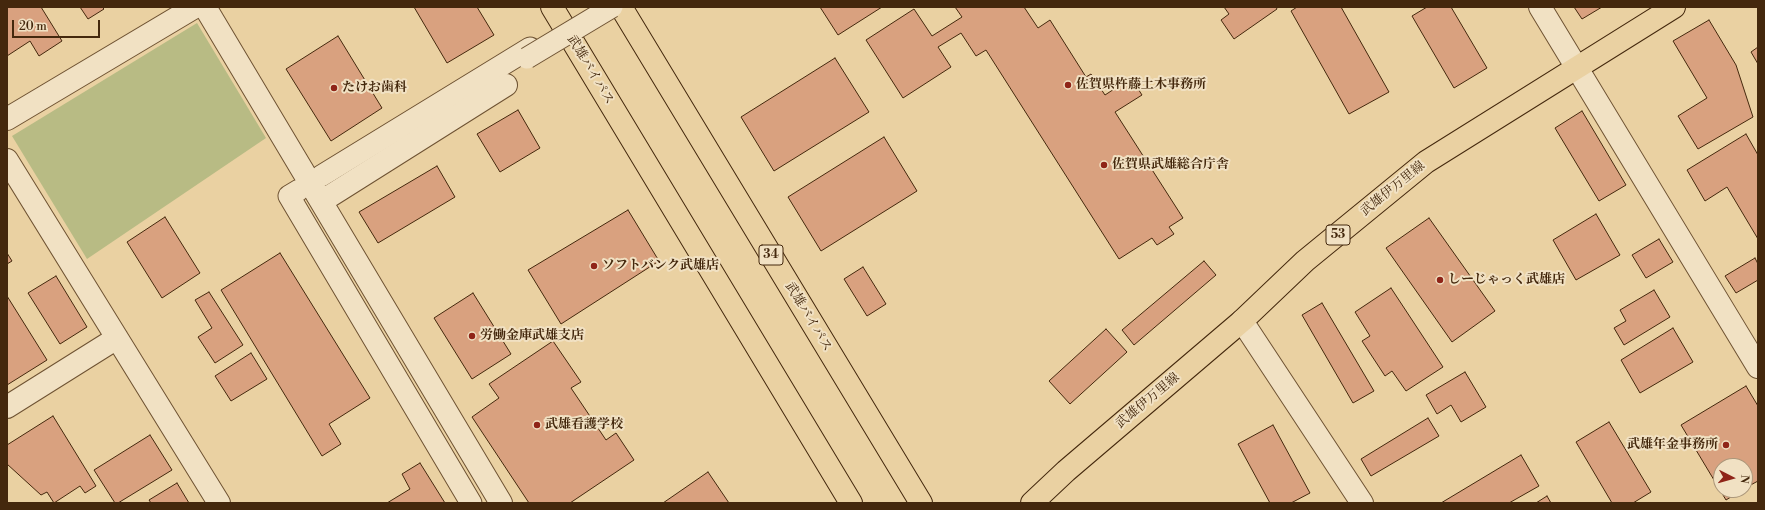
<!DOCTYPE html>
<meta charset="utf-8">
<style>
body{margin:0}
#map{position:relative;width:1765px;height:510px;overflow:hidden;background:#ead1a2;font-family:"Libre Bodoni",serif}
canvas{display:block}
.frame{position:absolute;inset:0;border:8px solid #44280d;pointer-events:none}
.north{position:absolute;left:1713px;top:458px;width:40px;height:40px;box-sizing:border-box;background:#f1e1c3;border:1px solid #ac977a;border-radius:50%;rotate:96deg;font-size:11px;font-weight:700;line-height:16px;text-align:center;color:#44280d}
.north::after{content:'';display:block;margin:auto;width:14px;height:18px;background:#8f2418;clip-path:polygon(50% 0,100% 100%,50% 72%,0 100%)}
.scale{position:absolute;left:12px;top:20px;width:88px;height:18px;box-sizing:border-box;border:2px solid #44280d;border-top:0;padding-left:5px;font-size:12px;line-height:14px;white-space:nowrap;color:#44280d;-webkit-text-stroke:3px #f1e1c3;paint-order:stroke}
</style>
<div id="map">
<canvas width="1765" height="510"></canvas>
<div class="frame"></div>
<div class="north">N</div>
<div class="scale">20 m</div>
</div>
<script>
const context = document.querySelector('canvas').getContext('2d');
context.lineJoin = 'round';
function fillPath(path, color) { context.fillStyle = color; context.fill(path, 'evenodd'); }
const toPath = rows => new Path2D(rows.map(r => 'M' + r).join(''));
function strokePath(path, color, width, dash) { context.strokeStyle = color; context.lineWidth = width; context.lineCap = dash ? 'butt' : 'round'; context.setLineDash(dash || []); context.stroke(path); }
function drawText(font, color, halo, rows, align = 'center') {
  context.font = font + ' "Libre Bodoni","Noto Serif JP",serif'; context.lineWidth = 4; context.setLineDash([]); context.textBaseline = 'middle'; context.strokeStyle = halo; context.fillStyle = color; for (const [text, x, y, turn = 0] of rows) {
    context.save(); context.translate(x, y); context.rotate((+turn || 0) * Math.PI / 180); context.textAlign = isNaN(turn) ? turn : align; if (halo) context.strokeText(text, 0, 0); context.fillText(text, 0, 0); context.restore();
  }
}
fillPath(toPath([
 [197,23,266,138,87,259,12,136]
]), '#b8bb84');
const building = toPath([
 [7,7,41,7,62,41,39,56,30,41,7,56,7,7],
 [80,7,102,7,104,9,88,19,80,7],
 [414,7,477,7,494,35,447,63,414,7],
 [820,7,882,7,838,35,820,7],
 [955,7,1024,7,1038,28,1050,20,1086,77,1091,74,1105,95,1131,78,1142,95,1115,112,1183,218,1169,227,1174,234,1157,245,1152,238,1119,259,986,50,976,56,961,33,938,47,951,67,903,98,866,40,914,9,932,36,962,17,955,7],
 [1224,7,1276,7,1277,9,1234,39,1221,20,1229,14,1224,7],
 [1297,7,1341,7,1389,92,1349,114,1291,11,1297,7],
 [1427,7,1451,7,1487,68,1454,88,1412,16,1427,7],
 [1574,7,1602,7,1582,19,1574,7],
 [1709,20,1736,65,1753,117,1698,149,1678,116,1707,98,1673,41,1709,20],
 [338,36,382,108,331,141,286,69,338,36],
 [1758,47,1758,64,1751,52,1758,47],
 [835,58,869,112,774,171,741,117,835,58],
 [518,110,540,148,500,172,477,134,518,110],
 [1582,111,1626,185,1599,201,1555,128,1582,111],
 [1746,134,1758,155,1758,239,1727,187,1705,201,1687,170,1746,134],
 [884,137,917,191,821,251,788,197,884,137],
 [437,166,455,197,378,243,359,212,437,166],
 [628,210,659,261,561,324,528,270,628,210],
 [1596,214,1620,255,1576,280,1553,240,1596,214],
 [165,217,200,273,162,298,127,242,165,217],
 [1429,218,1495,311,1452,342,1386,248,1429,218],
 [1659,239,1673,262,1646,278,1632,255,1659,239],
 [7,253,12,261,7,264,7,253],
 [280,253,370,398,329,424,341,444,322,456,221,290,280,253],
 [1755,258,1758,264,1758,280,1736,293,1725,276,1755,258],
 [1204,261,1216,275,1134,345,1122,330,1204,261],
 [863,267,886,304,867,316,844,279,863,267],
 [56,276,87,327,60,344,28,293,56,276],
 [1391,288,1443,367,1406,391,1392,371,1385,376,1362,341,1370,336,1355,312,1391,288],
 [1654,290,1670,317,1624,345,1614,328,1626,321,1620,310,1654,290],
 [209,292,243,345,215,363,198,337,212,328,195,300,209,292],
 [473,293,511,354,472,379,434,318,473,293],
 [7,296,47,360,7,385,7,296],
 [1322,303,1374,391,1353,403,1302,315,1322,303],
 [1673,328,1693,362,1640,393,1621,360,1673,328],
 [1106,329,1127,352,1070,404,1049,381,1106,329],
 [553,341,581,382,571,388,606,440,616,433,634,460,570,503,529,503,472,417,499,398,489,384,553,341],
 [251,353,267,379,231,401,215,376,251,353],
 [1465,372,1486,407,1461,422,1451,405,1437,414,1426,395,1465,372],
 [1746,386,1758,406,1758,481,1745,488,1745,466,1721,466,1721,490,1742,490,1726,500,1681,425,1746,386],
 [53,416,96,486,85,493,80,486,54,503,47,492,41,495,7,464,7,445,53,416],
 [1428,418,1439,436,1371,476,1361,459,1428,418],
 [1609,422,1651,492,1633,503,1612,503,1576,442,1609,422],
 [1273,425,1310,493,1291,503,1270,503,1238,444,1273,425],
 [150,435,172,470,118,503,115,503,94,470,150,435],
 [1521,455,1539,486,1509,503,1441,503,1521,455],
 [420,463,445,503,387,503,410,489,402,474,420,463],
 [708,472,729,503,663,503,708,472],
 [177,483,189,503,151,503,149,500,177,483],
 [1547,496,1551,503,1536,503,1547,496]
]);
fillPath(building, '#d9a17f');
strokePath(building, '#44280d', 1);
const pedestrian = toPath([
 [321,176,530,48],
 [299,190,289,196,471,503]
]);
const minor = toPath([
 [205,7,501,503],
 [1540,7,1758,367],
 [7,119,195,7],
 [7,160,219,503],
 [322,201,506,85],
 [1242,321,1362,503],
 [7,407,117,338]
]);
const primary = toPath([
 [1032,503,1066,471,1242,321,1305,261,1426,162,1674,7]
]);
const trunk = toPath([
 [552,7,851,503],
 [621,7,921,503]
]);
strokePath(pedestrian, '#6e5232', 23);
strokePath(minor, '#6e5232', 24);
strokePath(primary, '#44280d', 24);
strokePath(trunk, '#44280d', 24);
strokePath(pedestrian, '#f1e1c3', 21);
strokePath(minor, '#f1e1c3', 22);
strokePath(primary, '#ead1a2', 22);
strokePath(trunk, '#ead1a2', 22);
const pedestrianBridge = toPath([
 [527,58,612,7]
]);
strokePath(pedestrianBridge, '#6e5232', 23, []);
strokePath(pedestrianBridge, '#f1e1c3', 21);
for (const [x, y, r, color] of [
 [1068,85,4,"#8f2418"],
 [334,88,4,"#8f2418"],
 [1104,165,4,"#8f2418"],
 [594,266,4,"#8f2418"],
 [1440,280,4,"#8f2418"],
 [472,336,4,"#8f2418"],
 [537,425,4,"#8f2418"],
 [1726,445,4,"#8f2418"]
]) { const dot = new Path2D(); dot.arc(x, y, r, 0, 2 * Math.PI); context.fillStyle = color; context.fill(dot); strokePath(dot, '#f1e1c3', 1.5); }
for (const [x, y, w] of [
 [1338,235,24],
 [771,255,24]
]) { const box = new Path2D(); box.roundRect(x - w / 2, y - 10, w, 20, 3); context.fillStyle = '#f1e1c3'; context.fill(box); strokePath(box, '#44280d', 1); }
drawText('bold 12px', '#44280d', null, [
 ["53",1338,235],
 ["34",771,255]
]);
drawText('13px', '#44280d', '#f1e1c3', [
 ["武雄バイパス",590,70,59],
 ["武雄伊万里線",1393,189,-39],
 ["武雄バイパス",808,317,59],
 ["武雄伊万里線",1148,401,-40]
]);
drawText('bold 13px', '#44280d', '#f1e1c3', [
 ["佐賀県杵藤土木事務所",1076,85],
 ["たけお歯科",342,88],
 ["佐賀県武雄総合庁舎",1112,165],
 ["ソフトバンク武雄店",602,266],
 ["しーじゃっく武雄店",1448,280],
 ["労働金庫武雄支店",480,336],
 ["武雄看護学校",545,425],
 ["武雄年金事務所",1718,445,"right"]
], 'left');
</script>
